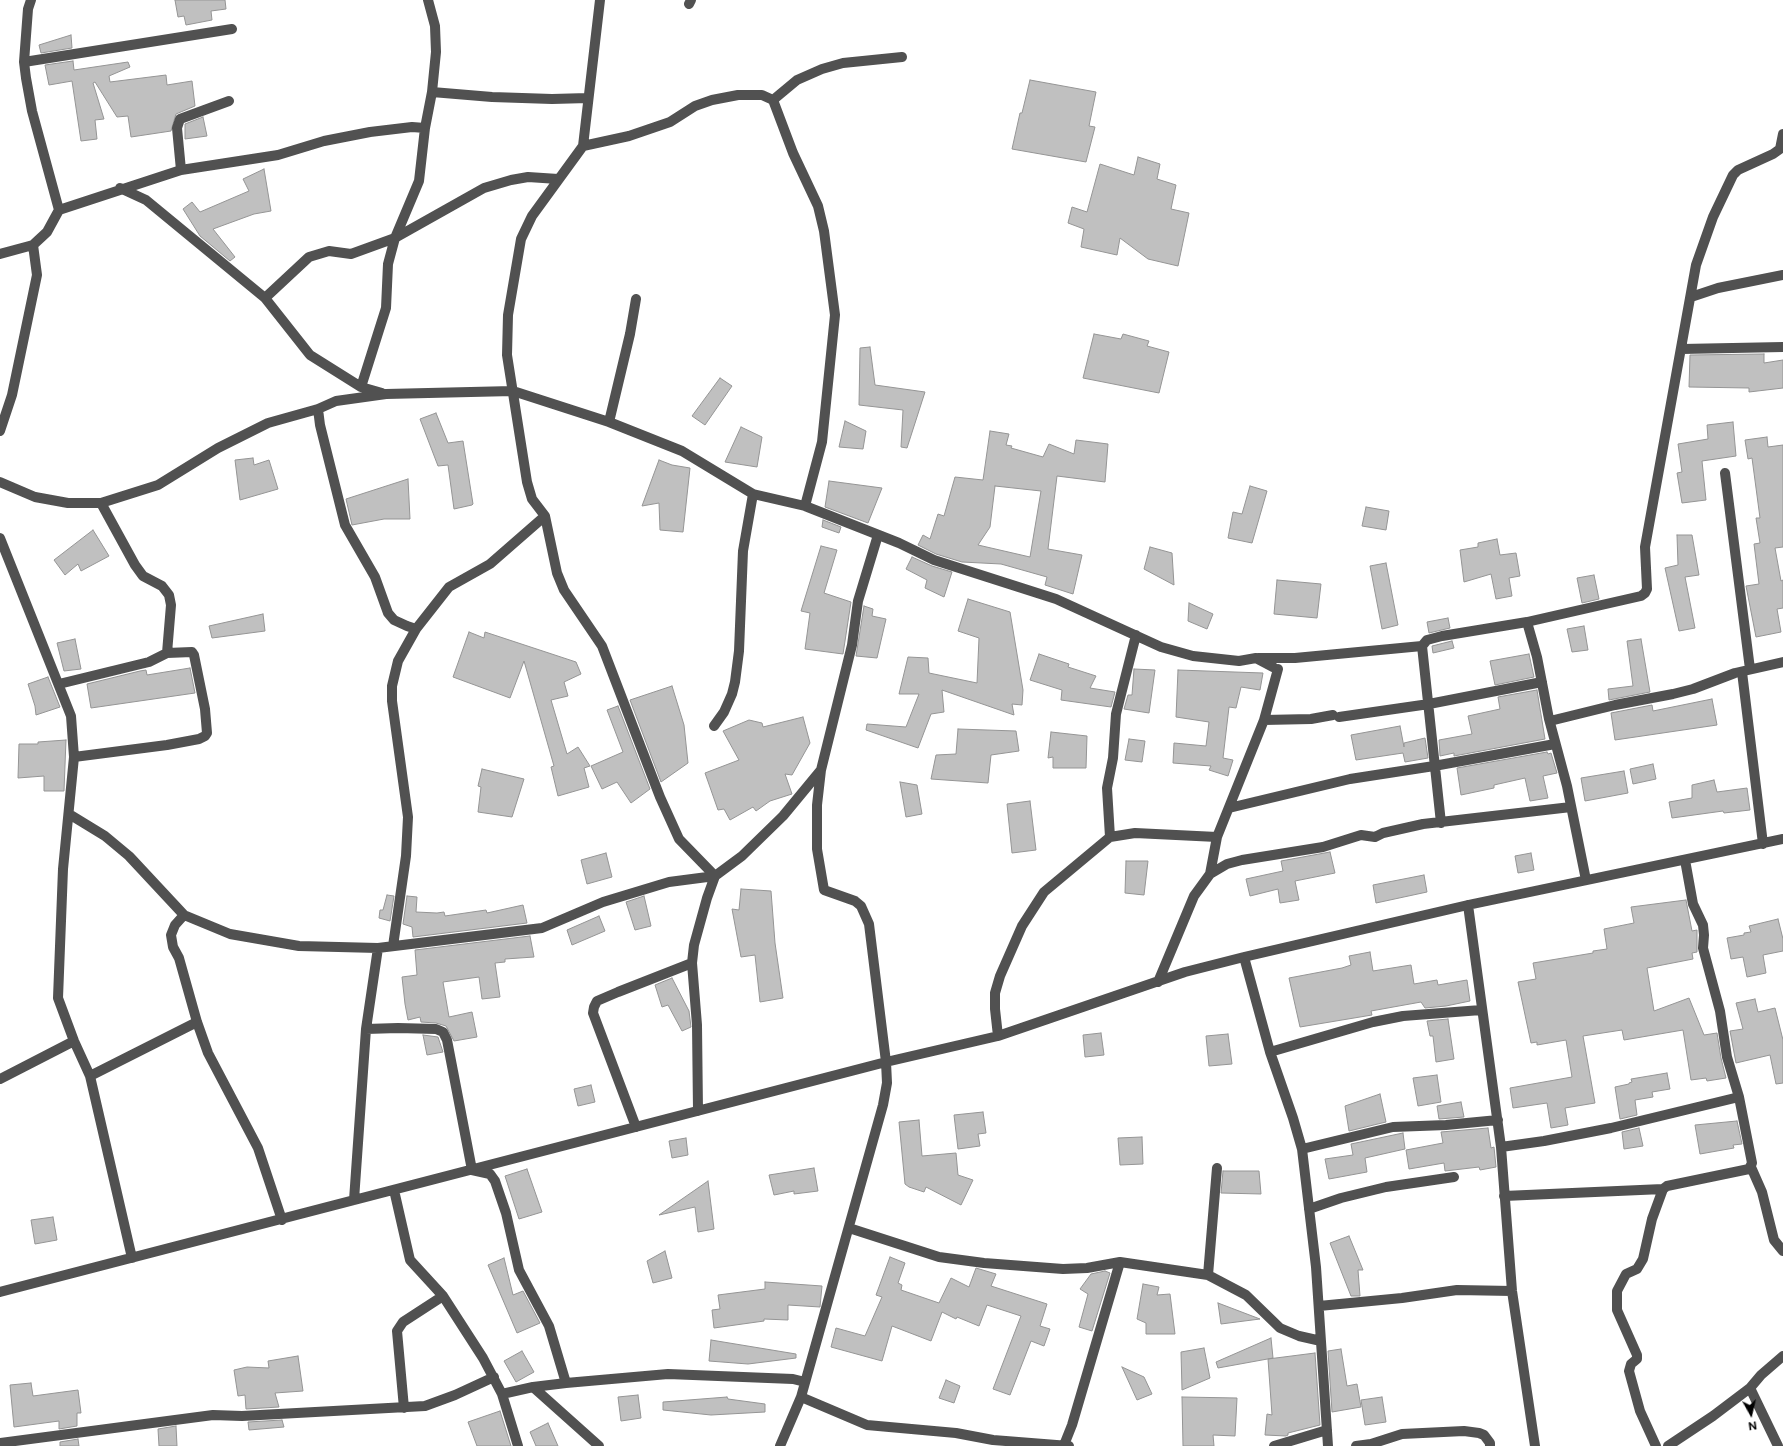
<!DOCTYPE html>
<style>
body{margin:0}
#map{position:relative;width:1783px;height:1446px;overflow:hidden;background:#fff;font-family:"Public Sans",sans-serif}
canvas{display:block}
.north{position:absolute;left:1731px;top:1394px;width:40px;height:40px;-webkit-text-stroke:3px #fff;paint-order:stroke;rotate:172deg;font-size:11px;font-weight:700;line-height:16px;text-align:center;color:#000}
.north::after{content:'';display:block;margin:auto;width:14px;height:18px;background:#000;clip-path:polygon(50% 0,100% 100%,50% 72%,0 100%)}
</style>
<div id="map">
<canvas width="1783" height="1446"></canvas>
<div class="north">N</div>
</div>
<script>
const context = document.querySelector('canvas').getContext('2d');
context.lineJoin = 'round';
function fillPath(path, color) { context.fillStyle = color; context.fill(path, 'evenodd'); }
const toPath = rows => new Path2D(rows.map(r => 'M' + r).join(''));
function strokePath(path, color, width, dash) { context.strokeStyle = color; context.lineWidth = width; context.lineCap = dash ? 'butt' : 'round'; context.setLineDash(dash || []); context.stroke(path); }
const building = toPath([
 [175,0,225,0,226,9,211,11,212,20,186,25,184,16,178,17,175,0],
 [71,35,72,48,41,53,39,45,71,35],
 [73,61,74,70,128,62,130,67,109,76,110,82,166,75,167,85,192,81,195,106,176,114,171,131,131,137,128,116,117,117,95,82,93,83,104,119,95,120,97,139,81,141,72,81,49,85,45,65,73,61],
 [1030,80,1096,92,1089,126,1095,127,1086,162,1012,149,1020,113,1022,113,1030,80],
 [203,117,207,136,185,139,185,124,203,117],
 [1138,157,1160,164,1157,179,1176,185,1171,209,1189,213,1178,266,1148,259,1120,238,1117,255,1081,247,1084,229,1068,223,1072,207,1087,212,1100,164,1134,175,1138,157],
 [264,169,271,211,254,214,213,229,235,257,230,261,200,236,183,209,192,202,200,212,249,191,243,179,264,169],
 [1094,334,1121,339,1123,334,1149,341,1147,346,1169,352,1159,393,1083,378,1094,334],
 [870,347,875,385,925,392,907,448,901,447,903,410,859,405,860,348,870,347],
 [1764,354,1764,363,1783,360,1783,388,1749,392,1749,388,1689,387,1690,355,1764,354],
 [720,378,732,386,705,425,692,416,720,378],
 [436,413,448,443,463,441,473,504,472,505,454,509,448,465,438,466,420,419,436,413],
 [845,421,866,431,863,449,839,447,845,421],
 [1733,422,1736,456,1702,461,1706,500,1682,503,1677,473,1682,472,1678,444,1708,439,1707,425,1733,422],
 [741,427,762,437,757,467,725,462,741,427],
 [990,431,1009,434,1006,445,1012,446,1011,448,1043,457,1049,444,1074,454,1076,440,1108,444,1105,482,1057,476,1048,549,1082,555,1073,594,1045,585,1047,577,1001,564,962,562,936,554,918,545,923,535,930,539,938,514,944,516,955,477,983,480,990,431],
 [995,486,1041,491,1030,557,978,545,990,527,995,486],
 [1767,437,1768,447,1783,445,1783,547,1775,548,1781,581,1783,580,1783,608,1777,609,1781,632,1756,637,1746,586,1759,584,1754,544,1760,543,1756,518,1760,518,1752,458,1748,459,1745,440,1767,437],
 [253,458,254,465,269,460,278,489,240,500,235,460,253,458],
 [659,460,672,465,690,468,683,532,660,530,659,503,642,506,659,460],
 [408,479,410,519,384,519,352,525,346,499,408,479],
 [829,481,882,488,868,523,825,507,829,481],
 [1250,486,1267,491,1252,543,1228,538,1233,512,1242,514,1250,486],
 [1366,507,1389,511,1386,530,1362,526,1366,507],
 [823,520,841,527,839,533,822,527,823,520],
 [93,530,109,556,81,571,78,564,65,575,54,560,93,530],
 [1677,535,1692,535,1699,575,1685,577,1695,628,1679,631,1665,568,1678,565,1677,535],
 [1497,539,1500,555,1516,553,1520,576,1509,578,1512,596,1496,599,1491,574,1464,582,1460,550,1478,547,1478,543,1497,539],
 [821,546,837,550,824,593,851,602,843,654,805,649,810,613,801,611,821,546],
 [1150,547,1172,553,1174,585,1144,569,1150,547],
 [912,557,932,566,952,572,944,597,925,588,927,580,906,569,912,557],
 [1386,563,1398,625,1382,629,1370,566,1386,563],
 [1594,575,1599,599,1582,603,1577,578,1594,575],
 [1277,580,1321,584,1317,618,1274,614,1277,580],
 [968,599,1010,612,1023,690,1022,705,1012,704,1014,715,942,690,944,712,931,714,918,748,866,730,867,724,906,727,919,694,899,694,908,657,928,658,929,673,977,683,979,638,958,631,968,599],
 [1189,603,1213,614,1207,629,1188,621,1189,603],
 [864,606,873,609,872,616,886,619,877,658,856,656,864,606],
 [263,614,265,631,212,638,209,626,263,614],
 [1448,618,1450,628,1429,633,1427,622,1448,618],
 [1584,626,1588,650,1572,652,1567,629,1584,626],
 [469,632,484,638,485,632,576,662,581,674,564,682,568,696,551,700,567,754,578,747,590,766,584,768,589,787,558,796,551,767,554,766,524,661,510,698,453,677,469,632],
 [75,639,81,669,64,671,57,643,75,639],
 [1641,639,1650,692,1609,700,1608,689,1633,686,1627,641,1641,639],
 [1452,641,1454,648,1433,653,1432,646,1452,641],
 [1039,654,1069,664,1068,667,1096,676,1090,688,1115,692,1111,707,1061,700,1062,690,1030,680,1039,654],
 [1529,654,1534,677,1495,685,1490,661,1529,654],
 [190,668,195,693,91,708,87,684,140,671,146,670,147,675,190,668],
 [1134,669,1155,670,1149,713,1124,709,1128,695,1132,695,1134,669],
 [1178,670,1263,673,1260,690,1241,687,1236,708,1229,707,1223,758,1233,760,1228,776,1209,770,1211,766,1173,763,1174,743,1206,746,1209,722,1176,717,1178,670],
 [48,677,60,707,36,715,35,706,28,684,48,677],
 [672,686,684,725,688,763,661,782,630,700,672,686],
 [1537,690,1545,739,1454,756,1454,753,1440,756,1439,740,1472,734,1468,716,1500,709,1498,697,1537,690],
 [1712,699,1717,725,1615,740,1611,713,1652,705,1653,711,1712,699],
 [618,706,650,789,631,803,617,782,602,789,591,766,623,752,607,710,618,706],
 [803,717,810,743,792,775,785,774,792,794,770,801,756,811,753,807,730,820,724,809,718,810,705,773,739,760,723,731,749,720,762,723,763,727,803,717],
 [1400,726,1404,747,1404,743,1425,738,1428,758,1405,762,1403,753,1356,760,1351,735,1400,726],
 [958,729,1016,731,1019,751,991,755,988,783,931,779,936,755,956,754,958,729],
 [1051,732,1087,736,1086,768,1053,768,1053,757,1048,758,1051,732],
 [1129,739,1145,741,1142,762,1125,760,1129,739],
 [66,740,64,791,44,791,44,776,18,778,19,744,38,744,38,742,66,740],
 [1547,752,1548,754,1551,753,1557,773,1543,776,1548,798,1530,801,1525,778,1494,785,1494,788,1461,795,1457,768,1547,752],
 [1653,764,1656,779,1633,784,1630,769,1653,764],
 [482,769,524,779,512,817,478,812,481,787,478,786,482,769],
 [1624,771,1628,793,1585,801,1581,778,1624,771],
 [1714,780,1717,792,1747,788,1750,810,1724,813,1723,811,1672,818,1669,802,1692,798,1692,785,1714,780],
 [900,782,917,785,922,814,906,817,900,782],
 [1030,801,1036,850,1012,853,1007,804,1030,801],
 [1330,852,1335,873,1295,881,1299,900,1280,903,1278,889,1250,896,1246,879,1283,871,1281,861,1330,852],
 [606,853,612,877,587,884,581,860,606,853],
 [1531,853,1534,870,1518,873,1515,856,1531,853],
 [1126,861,1148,861,1144,895,1125,893,1126,861],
 [1424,875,1427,892,1376,903,1373,885,1424,875],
 [741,889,771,891,775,943,783,998,760,1002,755,955,741,957,732,909,739,910,741,889],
 [387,895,394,896,390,921,379,918,380,910,383,910,387,895],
 [407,896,417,897,416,912,437,913,444,912,445,916,486,910,487,913,523,905,527,923,413,937,412,927,403,924,407,896],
 [644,896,651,926,635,930,626,902,644,896],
 [1686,900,1692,931,1697,930,1697,952,1692,953,1693,959,1647,968,1654,1011,1689,998,1704,1035,1717,1033,1721,1058,1726,1078,1707,1081,1706,1078,1691,1080,1683,1030,1624,1040,1622,1030,1583,1036,1595,1103,1565,1108,1568,1125,1551,1128,1547,1103,1513,1108,1510,1088,1572,1077,1566,1040,1537,1045,1537,1042,1531,1043,1518,982,1536,979,1533,963,1593,953,1593,951,1607,949,1604,929,1634,923,1631,907,1686,900],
 [599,916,605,931,572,945,567,930,599,916],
 [1778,919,1783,939,1783,951,1763,955,1766,973,1747,977,1743,957,1731,959,1727,938,1744,935,1744,933,1751,932,1749,926,1778,919],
 [530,936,534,957,505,959,505,962,495,963,500,997,482,999,479,977,443,982,449,1017,472,1012,477,1037,454,1041,446,1026,436,1023,421,1022,420,1017,408,1020,405,1004,402,977,417,975,415,950,530,936],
 [1370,952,1373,971,1411,965,1414,984,1437,980,1438,985,1467,980,1470,1001,1446,1006,1425,1008,1421,1002,1371,1011,1372,1015,1300,1027,1289,978,1342,968,1351,965,1349,956,1370,952],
 [672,978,689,1011,691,1027,682,1031,668,1005,662,1007,655,985,672,978],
 [1755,999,1758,1012,1775,1008,1783,1040,1783,1083,1776,1084,1770,1055,1736,1063,1730,1031,1743,1029,1736,1003,1755,999],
 [1448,1019,1454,1059,1436,1062,1433,1036,1430,1036,1427,1021,1448,1019],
 [1101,1033,1104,1055,1085,1057,1083,1035,1101,1033],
 [1228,1034,1232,1064,1209,1066,1206,1036,1228,1034],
 [423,1035,438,1037,443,1052,427,1055,423,1035],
 [1667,1073,1670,1089,1652,1092,1653,1097,1635,1100,1637,1115,1620,1119,1615,1087,1629,1084,1629,1083,1632,1082,1631,1079,1667,1073],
 [1437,1075,1441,1102,1418,1106,1413,1078,1437,1075],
 [591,1085,595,1102,578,1106,574,1089,591,1085],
 [1380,1094,1386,1122,1349,1131,1345,1106,1380,1094],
 [1461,1102,1464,1117,1439,1119,1437,1106,1461,1102],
 [983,1112,986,1133,978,1134,980,1146,958,1149,954,1115,983,1112],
 [919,1120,922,1156,956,1153,958,1175,973,1180,961,1205,926,1187,924,1192,909,1187,905,1184,899,1122,919,1120],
 [1737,1121,1742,1144,1733,1145,1734,1148,1700,1154,1695,1125,1737,1121],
 [1488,1128,1491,1148,1494,1147,1496,1167,1480,1170,1479,1167,1445,1171,1444,1163,1409,1169,1406,1150,1443,1143,1441,1132,1488,1128],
 [1639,1128,1643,1146,1624,1149,1622,1132,1639,1128],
 [1403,1133,1405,1149,1365,1158,1367,1172,1329,1179,1325,1159,1353,1155,1351,1144,1403,1133],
 [1142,1137,1143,1164,1120,1165,1118,1138,1142,1137],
 [686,1138,688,1155,672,1158,669,1141,686,1138],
 [814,1168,818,1191,794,1194,794,1191,774,1195,769,1175,814,1168],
 [527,1169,542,1212,519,1219,505,1176,527,1169],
 [1223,1171,1259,1171,1261,1194,1221,1193,1223,1171],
 [708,1181,714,1229,698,1232,695,1207,659,1215,708,1181],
 [53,1217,57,1240,35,1244,31,1220,53,1217],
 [1349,1236,1363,1270,1358,1270,1360,1296,1351,1296,1330,1243,1349,1236],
 [665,1251,672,1278,653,1283,647,1261,665,1251],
 [890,1257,905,1263,898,1283,902,1285,901,1290,939,1303,951,1278,969,1287,976,1268,996,1274,991,1286,1047,1304,1040,1326,1050,1329,1044,1346,1031,1341,1010,1395,993,1389,1021,1316,987,1305,979,1326,957,1317,956,1319,942,1312,931,1341,892,1326,882,1361,831,1347,836,1328,865,1336,882,1297,876,1295,890,1257],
 [504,1258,513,1295,523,1291,540,1323,517,1333,488,1265,504,1258],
 [1105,1271,1110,1273,1092,1331,1079,1327,1088,1294,1080,1289,1091,1274,1105,1271],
 [765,1282,822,1286,820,1307,788,1305,788,1320,764,1319,764,1321,714,1328,712,1310,720,1309,718,1295,765,1289,765,1282],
 [1143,1284,1159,1287,1157,1295,1170,1294,1175,1334,1146,1334,1146,1323,1137,1319,1143,1284],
 [1218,1303,1260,1319,1221,1324,1218,1303],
 [1271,1338,1273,1358,1218,1368,1216,1362,1271,1338],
 [711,1340,796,1354,796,1358,748,1364,709,1361,711,1340],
 [1204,1348,1210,1378,1182,1390,1181,1352,1204,1348],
 [1341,1349,1347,1386,1357,1384,1361,1407,1332,1412,1328,1351,1341,1349],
 [522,1351,534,1372,516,1382,504,1361,522,1351],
 [1315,1353,1320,1425,1288,1433,1288,1435,1286,1436,1265,1435,1267,1414,1272,1415,1268,1359,1315,1353],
 [298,1356,303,1391,275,1393,279,1407,246,1409,245,1395,238,1396,234,1370,247,1367,269,1368,268,1361,298,1356],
 [1122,1367,1144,1377,1152,1394,1137,1400,1122,1367],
 [946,1380,960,1386,954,1403,939,1398,946,1380],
 [31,1383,33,1396,78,1390,81,1413,77,1413,77,1426,59,1429,59,1421,14,1427,10,1385,31,1383],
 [638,1395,641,1418,621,1421,618,1397,638,1395],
 [727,1397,728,1399,765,1404,765,1412,711,1415,663,1410,663,1402,727,1397],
 [1182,1397,1237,1398,1235,1436,1213,1435,1214,1446,1183,1446,1182,1397],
 [1382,1397,1386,1422,1365,1425,1361,1400,1382,1397],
 [500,1411,511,1446,477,1446,468,1422,500,1411],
 [282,1420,284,1427,249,1430,248,1422,282,1420],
 [548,1423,558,1446,536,1446,530,1432,548,1423],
 [176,1426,177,1446,159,1446,158,1429,176,1426],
 [78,1439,79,1446,60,1446,60,1442,78,1439]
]);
fillPath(building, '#c0c0c0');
strokePath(building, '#959595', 1);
strokePath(toPath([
 [31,0,28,9,24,62,26,78,32,111,59,210],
 [600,0,583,146,532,216,521,239,508,315,507,355,527,482,532,499,545,516,557,573,564,590,602,646,660,797,679,839,715,876],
 [689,4,691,0],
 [24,62,232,29],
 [432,92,492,97,552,99,588,98],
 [773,100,797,80,822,69,843,63,902,57],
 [583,146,629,136,670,122,695,106,712,100,738,95,762,95,773,100,793,153,818,206,824,231,835,315,822,442,805,506],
 [181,170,177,128,180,119,229,101],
 [120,188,146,200,265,298,310,355,361,387,382,393],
 [0,254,33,245,47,232,59,210,181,170,278,155,324,141,370,132,412,127,425,128],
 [1691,297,1718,288,1783,275],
 [265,298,309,257,329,251,351,254,395,238,484,188,511,180,528,177,558,179],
 [1682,349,1783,347],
 [361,387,386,308,388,264,395,238,419,181,425,128,432,92,436,52,435,26,428,0],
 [318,409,320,425,345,525,375,577,388,613,394,620,407,626,416,629],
 [609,422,630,334,636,299],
 [0,431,12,395,37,275,33,245],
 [1725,473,1750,669],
 [0,482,35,497,68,503,101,503,158,485,218,448,268,423,318,409,336,401,386,394,513,391,609,422,682,451,753,494,805,506,899,543,934,560,1056,599,1161,647,1193,656,1239,661,1256,658,1273,667],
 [0,538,71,716,74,757,63,869,58,998,74,1041,90,1076,132,1258],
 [1527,622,1537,657,1549,719,1567,786,1586,880],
 [1422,646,1441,823],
 [1258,658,1295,658,1422,646,1427,640,1442,636,1527,622,1641,596,1645,593,1647,589,1645,547,1696,265,1713,217,1733,175,1738,170,1773,154,1780,149,1783,134],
 [1742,672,1763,844],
 [59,684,149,662,167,653,171,605,169,595,162,586,143,576,135,565,101,503],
 [1339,717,1429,704,1542,682],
 [1264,720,1311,719,1333,715],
 [1550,721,1615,705,1673,694,1693,689,1735,673,1783,662],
 [714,726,724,712,732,694,735,682,739,651,743,551,753,494],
 [74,757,167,745,199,739,205,736,207,733,205,709,194,655,192,652,167,653],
 [1229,808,1350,779,1434,766,1555,744],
 [69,814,105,836,129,856,184,915,230,934,299,946,378,948,542,928,603,902,669,882,715,876,742,856,783,816,821,770,852,645,858,601,878,535],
 [1110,837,1107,788,1113,758,1116,714,1136,635],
 [1210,874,1227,864,1242,860,1323,847,1361,835,1375,837,1383,833,1423,824,1571,807],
 [1468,905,1501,1147,1512,1291,1535,1446],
 [184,915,175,925,171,935,173,947,179,958,197,1022,208,1053,258,1148,282,1220],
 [393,946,406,856,408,817,392,701,392,686,398,661,416,629,449,587,490,564,545,516],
 [1244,957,1270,1052,1293,1118,1302,1149,1316,1267,1328,1446],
 [1158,982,1194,896,1210,874,1217,837,1264,720,1278,669],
 [366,1029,398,1028,436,1029,443,1032,447,1040,472,1170,490,1174,495,1181,506,1213,519,1270,549,1326,566,1383],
 [998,1036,995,1009,995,993,1000,976,1022,926,1044,892,1110,837,1135,833,1217,837],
 [1270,1052,1373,1022,1403,1016,1481,1010],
 [90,1076,197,1022],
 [0,1079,74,1041],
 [698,1111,697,1025,692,963,694,945,707,898,715,876],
 [636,1127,593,1013,594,1007,597,1001,618,992,692,963],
 [1501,1147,1544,1141,1611,1128,1739,1097],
 [1302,1149,1393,1127,1446,1125,1498,1120],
 [1751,1167,1762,1192,1774,1240,1783,1251],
 [394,1190,410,1260,443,1296,483,1358,502,1394,518,1446],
 [1504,1196,1663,1189],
 [354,1200,366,1029,378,948],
 [1309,1209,1341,1198,1386,1187,1454,1177],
 [849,1228,939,1257,984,1263,1063,1269,1087,1268,1120,1262,1208,1275,1246,1295,1280,1328,1299,1336,1321,1341],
 [1208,1275,1217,1168],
 [0,1292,886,1062,998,1036,1185,972,1244,957,1468,905,1783,839],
 [1319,1306,1402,1298,1457,1290,1512,1291],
 [533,1387,599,1446],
 [1750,1388,1778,1446],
 [502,1394,533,1387,566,1383,668,1374,793,1379,805,1382],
 [801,1397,867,1425,956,1433,993,1440,1069,1446],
 [404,1408,397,1331,403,1322,443,1296],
 [0,1443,213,1415,242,1416,425,1406,455,1395,494,1377],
 [1064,1445,1072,1425,1120,1262],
 [780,1446,801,1397,883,1105,887,1083,886,1062,869,924,861,906,855,901,824,890,817,849,817,805,821,770],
 [1274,1446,1327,1430],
 [1356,1446,1371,1444,1402,1434,1464,1431,1479,1433,1484,1435,1490,1443,1490,1446],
 [1656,1446,1640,1411,1629,1371,1631,1364,1637,1359,1637,1355,1617,1310,1617,1291,1626,1274,1637,1269,1643,1259,1652,1219,1663,1189,1667,1186,1749,1169,1752,1163,1739,1097,1727,1057,1720,1011,1703,948,1704,935,1703,925,1693,904,1685,860],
 [1668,1446,1713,1416,1750,1388,1761,1375,1783,1356]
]), '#515151', 10);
</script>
